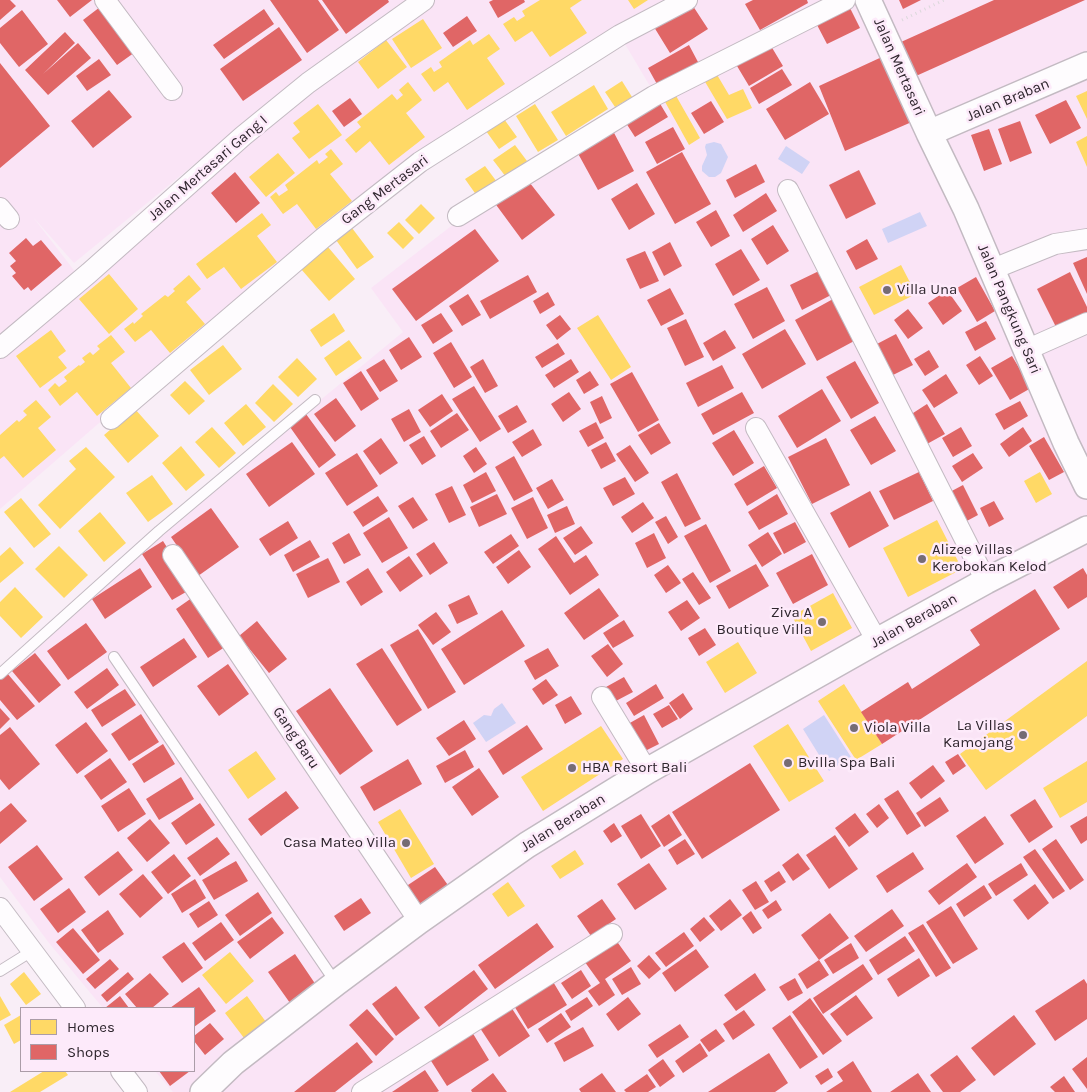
<!DOCTYPE html>
<style>
body{margin:0}
#map{position:relative;width:1087px;height:1092px;overflow:hidden;background:#f9eef7;font-family:Karla,sans-serif}
canvas{display:block}
.legend{position:absolute;left:20px;top:1007px;width:175px;height:65px;box-sizing:border-box;background:#fdeafa;border:1px solid #ab9ca8;margin:0;padding:6px 9px;list-style:none;font-size:15px;color:#2f262e}
.legend li{display:flex;align-items:center;gap:10px;height:25px}
.legend b{width:25px;border:1px solid #ab9ca8}
</style>
<div id="map">
<canvas width="1087" height="1092"></canvas>
<ul class="legend">
<li><b style="height:14px;background:#ffd966"></b>Homes</li>
<li><b style="height:14px;background:#e06666"></b>Shops</li>
</ul>
</div>
<script>
const context = document.querySelector('canvas').getContext('2d');
context.lineJoin = 'round';
function fillPath(path, color) { context.fillStyle = color; context.fill(path, 'evenodd'); }
const toPath = rows => new Path2D(rows.map(r => 'M' + r).join(''));
function strokePath(path, color, width, dash) { context.strokeStyle = color; context.lineWidth = width; context.lineCap = dash ? 'butt' : 'round'; context.setLineDash(dash || []); context.stroke(path); }
function drawText(font, color, halo, rows, align = 'center') {
  context.font = font + ' Karla,sans-serif'; context.lineWidth = 5; context.setLineDash([]); context.textBaseline = 'middle'; context.strokeStyle = halo; context.fillStyle = color; for (const [text, x, y, turn = 0] of rows) {
    context.save(); context.translate(x, y); context.rotate((+turn || 0) * Math.PI / 180); context.textAlign = isNaN(turn) ? turn : align; if (halo) context.strokeText(text, 0, 0); context.fillText(text, 0, 0); context.restore();
  }
}
fillPath(toPath([
 [0,0,405,0,241,126,74,263,33,217,83,282,243,139,433,0,679,0,318,233,0,509],
 [697,0,840,0,654,93,622,39],
 [866,0,1087,0,1087,1092,173,1092,155,1071,194,1071,194,1008,103,1008,49,943,0,877,0,681,162,534,284,430,403,332,371,288,459,220,715,69]
]), '#fae4f6');
fillPath(toPath([
 [714,142,721,144,728,157,721,173,715,177,709,177,702,171,702,166,707,155,705,147,706,144],
 [786,146,810,162,802,174,778,159],
 [920,212,927,226,888,243,882,229],
 [502,703,516,723,486,742,473,723,484,715,491,716,494,709],
 [824,715,851,757,829,771,803,729]
]), '#d0d3f5');
fillPath(toPath([
 [540,0,582,0,570,8,587,33,550,57,532,31,515,42,503,24,514,17,517,21,525,16,522,11],
 [628,0,648,0,634,9],
 [423,19,442,48,411,68,392,39],
 [489,34,500,49,487,58,505,84,467,110,448,82,434,92,421,74,431,67,434,72,442,67,439,62,470,40,473,45],
 [386,40,407,67,378,89,358,62],
 [716,73,729,95,743,89,752,108,727,119,704,80],
 [622,81,632,97,615,107,605,92],
 [408,82,422,100,406,113,425,137,389,165,370,141,356,153,345,140,361,127,357,122,392,94,397,100,403,95,399,90],
 [594,85,608,109,566,136,551,112],
 [1087,91,1087,119,1076,96],
 [675,94,700,138,689,145,664,100],
 [318,104,342,135,309,159,292,138,300,132,293,123],
 [535,104,558,140,538,152,516,116],
 [504,119,517,137,499,149,486,131],
 [1087,136,1087,167,1076,142],
 [515,145,527,161,506,177,493,160],
 [331,149,343,164,330,174,352,201,316,229,297,204,283,214,270,197,276,192,279,196,288,190,285,185,317,160,319,164,328,157,325,154],
 [278,153,295,173,266,197,249,177],
 [485,166,497,182,477,196,465,179],
 [421,204,435,218,419,234,405,220],
 [262,213,271,225,257,236,277,262,241,289,224,267,207,279,196,264],
 [399,222,414,238,403,249,387,233],
 [352,228,374,257,357,269,336,240],
 [328,247,355,279,329,301,301,269],
 [901,265,916,294,874,315,859,287],
 [109,274,138,309,109,334,79,299],
 [189,275,201,289,186,302,205,324,170,353,151,330,135,342,124,329,133,322,134,324,143,316,141,314,165,295,168,297,175,291,173,289],
 [334,313,345,331,321,347,310,330],
 [598,315,631,367,611,380,577,328],
 [51,330,66,351,58,357,67,368,40,388,16,356],
 [111,335,125,352,111,363,131,388,97,416,77,392,60,406,48,390,55,383,59,387,67,381,64,377,79,365,80,366,85,362,82,358,90,352,93,355,100,349,97,346],
 [349,340,362,358,336,376,324,358],
 [223,345,242,369,209,395,190,370],
 [297,358,317,379,298,397,278,377],
 [185,381,205,401,189,415,170,395],
 [273,384,293,404,274,422,255,403],
 [36,400,51,417,38,428,56,450,23,478,4,456,0,459,0,435,17,420,19,422,27,415,23,411],
 [246,404,266,427,243,446,224,423],
 [135,409,159,436,128,463,104,435],
 [212,427,236,453,219,468,195,442],
 [181,446,205,475,186,491,162,463],
 [86,447,115,477,60,529,38,505,76,469,69,461],
 [1040,472,1052,494,1036,503,1024,481],
 [152,475,173,504,148,522,126,493],
 [21,498,51,534,34,548,4,512],
 [100,512,126,543,104,562,78,531],
 [937,520,962,569,908,597,883,548],
 [59,546,88,575,64,598,35,569],
 [10,547,24,563,0,583,0,556],
 [15,587,43,617,21,638,0,616,0,602],
 [833,593,852,628,811,651,792,616],
 [738,642,757,673,725,693,706,662],
 [1087,661,1087,716,986,790,960,754],
 [844,684,882,744,856,760,818,701],
 [788,724,824,781,789,802,753,746],
 [601,726,623,759,543,811,521,777],
 [256,751,276,779,248,799,228,770],
 [1087,761,1087,802,1060,818,1043,788],
 [400,809,434,864,411,878,378,822],
 [575,850,584,864,560,879,551,866],
 [508,882,525,906,508,917,492,894],
 [230,952,254,981,226,1004,202,975],
 [24,972,41,994,26,1005,10,984],
 [0,996,11,1015,0,1021],
 [247,996,266,1022,244,1038,225,1013],
 [21,1015,21,1040,14,1044,4,1025],
 [44,1071,65,1071,68,1075,40,1092,10,1092]
]), '#ffd966');
fillPath(toPath([
 [0,0,10,0,16,6,0,20],
 [57,0,92,0,70,17],
 [270,0,318,0,339,30,307,53],
 [322,0,388,0,389,2,346,34],
 [493,0,524,0,525,2,498,18,489,2],
 [753,0,807,0,808,3,760,30,745,4],
 [899,0,921,0,903,9],
 [994,0,1085,0,916,76,901,42],
 [691,3,708,29,670,53,654,27],
 [104,4,138,50,117,65,83,20],
 [849,6,860,28,827,44,816,23],
 [264,9,274,24,224,59,213,45],
 [22,10,48,44,19,67,0,43,0,28],
 [467,16,477,31,453,47,443,33],
 [279,27,302,60,243,101,220,69],
 [65,32,75,43,43,74,78,43,91,58,48,95,25,70],
 [689,45,698,62,658,86,648,68],
 [771,46,783,66,749,86,737,66],
 [884,56,914,121,845,151,819,86],
 [99,59,111,75,87,91,76,76],
 [0,63,50,126,0,168],
 [782,69,792,85,759,104,750,88],
 [810,82,829,114,785,140,766,109],
 [109,90,132,117,93,148,71,121],
 [350,98,362,114,344,127,332,111],
 [1066,100,1081,128,1050,144,1035,115],
 [711,101,724,122,704,134,691,113],
 [659,102,668,117,635,137,626,123],
 [1020,121,1032,153,1010,162,998,129],
 [673,127,685,149,657,164,645,142],
 [612,129,634,171,598,190,575,148],
 [989,129,1002,164,984,171,971,135],
 [682,152,711,204,675,224,646,172],
 [756,164,765,182,735,198,726,180],
 [859,170,876,204,846,219,829,185],
 [235,172,260,203,236,223,211,193],
 [526,178,555,215,522,240,494,202],
 [637,183,655,214,629,230,611,199],
 [766,193,777,211,743,232,733,215],
 [716,210,730,236,711,247,696,222],
 [773,225,789,251,767,265,751,239],
 [475,229,499,261,416,321,392,289],
 [26,238,33,246,41,240,62,265,31,291,28,287,24,290,12,276,16,273,10,266,16,261,9,253],
 [867,239,878,259,856,270,846,251],
 [670,242,682,266,664,276,652,252],
 [741,249,760,280,733,296,715,264],
 [645,251,659,281,640,289,626,259],
 [1087,257,1087,294,1073,263],
 [821,270,833,294,802,310,790,285],
 [1070,272,1087,307,1087,312,1056,327,1037,289],
 [528,275,537,292,490,319,480,301],
 [976,277,995,311,977,322,957,288],
 [767,287,785,321,753,339,734,304],
 [670,288,684,314,661,326,647,300],
 [947,290,962,311,943,325,928,303],
 [548,292,555,305,540,314,533,301],
 [468,294,481,315,462,326,449,306],
 [833,299,856,340,817,361,795,320],
 [908,309,923,328,908,339,894,320],
 [441,313,453,331,433,344,421,325],
 [560,315,571,329,557,340,546,325],
 [686,319,704,357,685,366,667,328],
 [986,321,996,339,975,351,965,332],
 [785,329,806,364,762,389,742,354],
 [725,330,736,348,713,361,703,343],
 [896,334,913,365,891,376,875,345],
 [409,337,422,357,401,370,389,350],
 [451,342,472,377,454,388,433,353],
 [558,343,565,354,542,368,535,357],
 [929,350,939,367,925,376,914,359],
 [980,356,993,376,979,385,966,365],
 [1012,356,1031,388,1010,400,991,368],
 [384,359,398,381,380,392,366,370],
 [483,359,498,386,485,393,470,367],
 [571,359,579,372,554,388,545,375],
 [855,361,879,403,851,419,826,377],
 [722,365,734,388,698,407,686,383],
 [361,371,379,399,361,411,343,383],
 [590,371,599,385,584,394,576,380],
 [632,372,659,420,638,432,610,384],
 [946,374,958,393,934,408,922,390],
 [474,386,501,429,480,442,452,399],
 [822,389,841,421,797,448,778,416],
 [569,392,581,409,563,422,551,404],
 [742,392,754,413,713,435,701,414],
 [442,394,453,411,430,427,418,410],
 [602,396,612,418,600,424,590,402],
 [336,398,356,426,335,442,314,414],
 [1020,401,1028,416,1004,430,995,414],
 [927,404,945,434,927,444,910,415],
 [517,405,527,422,508,433,498,416],
 [409,409,421,432,404,442,391,419],
 [457,413,469,430,441,448,430,431],
 [306,414,336,455,319,468,290,427],
 [875,416,896,451,871,465,850,430],
 [596,422,604,438,588,447,579,431],
 [659,423,671,443,651,455,638,435],
 [961,427,972,446,953,457,942,438],
 [1023,427,1032,441,1009,457,1000,444],
 [533,429,542,445,522,457,512,442],
 [734,430,754,463,733,476,712,443],
 [424,436,436,456,422,465,409,445],
 [1044,437,1064,472,1049,480,1029,446],
 [381,438,398,463,380,475,363,451],
 [826,438,850,485,812,504,788,457],
 [292,442,315,474,269,507,246,474],
 [606,442,616,461,601,469,591,450],
 [630,445,649,473,635,482,616,454],
 [476,447,487,464,474,473,463,456],
 [357,453,378,486,347,506,325,473],
 [973,453,983,468,962,482,952,466],
 [514,456,533,491,514,501,495,467],
 [764,466,777,488,747,506,734,484],
 [486,472,496,491,472,503,463,485],
 [919,472,933,501,894,520,879,491],
 [677,473,701,519,685,527,661,482],
 [625,477,635,494,613,506,603,488],
 [552,479,564,500,548,509,536,488],
 [963,485,978,515,963,523,948,493],
 [452,486,466,515,449,523,435,494],
 [870,491,889,526,849,548,830,513],
 [497,494,507,514,479,527,470,507],
 [777,494,788,514,759,530,748,512],
 [378,496,388,511,363,527,353,512],
 [413,497,428,520,413,529,398,506],
 [533,497,548,528,527,539,511,508],
 [994,501,1004,519,989,527,980,508],
 [643,502,654,518,632,533,621,517],
 [567,506,575,524,555,533,547,515],
 [211,508,239,547,198,576,171,537],
 [666,516,678,537,668,544,655,522],
 [389,517,408,548,382,563,363,533],
 [288,521,298,538,270,556,259,539],
 [795,522,806,542,784,554,773,533],
 [706,524,731,571,710,583,684,536],
 [581,526,593,543,575,555,563,538],
 [768,532,782,554,762,567,748,545],
 [349,533,361,555,344,564,332,543],
 [654,533,666,558,647,568,635,543],
 [511,534,519,546,493,564,484,552],
 [556,536,574,563,586,555,599,575,570,595,538,549],
 [310,540,320,557,293,572,284,555],
 [163,541,193,588,172,600,142,554],
 [434,542,448,563,430,575,416,554],
 [519,550,531,567,508,584,496,567],
 [812,554,828,585,793,604,776,573],
 [409,556,423,576,400,592,386,572],
 [328,558,340,582,308,598,296,574],
 [756,564,769,586,729,609,716,586],
 [668,565,681,583,666,593,654,575],
 [140,568,152,587,105,619,92,599],
 [368,568,383,592,361,606,346,582],
 [1083,568,1087,575,1087,597,1068,609,1053,587],
 [693,572,711,598,699,605,682,579],
 [599,588,619,616,584,640,564,613],
 [1035,589,1060,629,882,744,861,712,908,682,912,689,980,645,970,630],
 [196,595,228,645,208,658,176,609],
 [469,595,478,614,457,624,448,605],
 [687,600,700,618,681,631,668,612],
 [502,610,525,646,464,685,441,649],
 [436,612,451,632,433,645,418,625],
 [624,620,634,636,613,648,603,633],
 [257,621,287,659,269,673,239,636],
 [86,623,107,652,68,680,47,651],
 [705,628,716,645,699,656,688,638],
 [418,629,456,692,428,709,390,645],
 [184,638,197,657,153,687,140,667],
 [608,644,623,664,607,677,591,656],
 [382,648,422,710,397,726,356,664],
 [548,648,559,666,535,680,524,661],
 [35,653,61,685,39,703,12,671],
 [228,664,249,694,219,716,197,686],
 [107,668,119,685,87,709,74,692],
 [7,673,35,706,17,720,0,700,0,679],
 [624,677,633,692,614,702,606,687],
 [546,679,558,695,543,705,532,689],
 [656,684,664,698,634,716,626,703],
 [330,688,373,751,340,775,296,711],
 [125,689,136,705,102,727,91,710],
 [683,693,693,709,680,719,669,703],
 [571,696,582,714,565,724,555,705],
 [669,705,678,719,662,728,653,714],
 [0,708,10,719,0,729],
 [141,714,159,742,129,761,111,734],
 [644,715,659,744,643,752,628,724],
 [464,720,476,739,449,756,436,738],
 [86,722,108,751,77,774,55,745],
 [527,725,543,749,503,775,488,751],
 [10,727,40,764,9,790,0,779,0,735],
 [163,744,175,764,144,783,132,764],
 [465,750,474,767,445,783,436,766],
 [958,754,966,766,953,775,945,762],
 [110,758,127,782,101,800,84,776],
 [408,759,422,784,374,811,360,787],
 [750,763,780,810,702,859,672,812],
 [933,765,945,781,921,799,909,783],
 [479,768,499,797,472,816,452,787],
 [181,777,194,799,159,820,146,799],
 [129,788,146,814,118,832,101,806],
 [898,790,921,826,907,835,884,799],
 [286,791,299,808,261,836,248,819],
 [940,797,949,811,925,827,916,813],
 [1035,799,1053,827,1029,843,1010,815],
 [11,803,27,821,0,844,0,812],
 [200,803,215,825,186,845,171,823],
 [879,804,889,818,877,828,866,814],
 [855,813,869,832,849,847,835,828],
 [641,814,661,846,641,859,621,826],
 [669,814,682,835,664,847,651,826],
 [985,816,1004,844,975,864,956,836],
 [1087,816,1087,840,1081,844,1070,826],
 [150,819,170,843,147,862,127,838],
 [614,823,622,836,611,843,603,831],
 [835,835,858,869,829,889,806,855],
 [217,837,230,854,200,876,187,858],
 [685,839,695,854,677,865,668,850],
 [1056,839,1084,880,1070,890,1042,849],
 [37,845,63,879,34,901,8,867],
 [1035,849,1065,891,1053,899,1023,857],
 [118,851,133,870,99,896,84,877],
 [913,852,924,869,887,893,876,876],
 [798,853,810,869,793,881,782,865],
 [174,854,191,876,168,894,151,872],
 [236,861,248,881,214,900,202,880],
 [649,863,667,889,635,910,617,884],
 [967,863,977,877,939,905,928,891],
 [1021,863,1028,875,996,896,988,884],
 [435,867,450,888,422,907,417,899,411,903,402,889],
 [779,871,786,882,771,892,764,881],
 [143,874,163,898,140,918,119,894],
 [195,879,206,898,182,913,171,894],
 [756,881,769,902,755,910,742,890],
 [1035,884,1049,903,1028,920,1013,900],
 [984,885,992,898,964,917,956,904],
 [69,888,86,912,58,933,40,909],
 [258,892,272,913,240,936,225,915],
 [361,898,371,913,344,931,334,916],
 [602,899,616,919,591,936,577,916],
 [730,899,742,915,721,931,709,916],
 [776,900,782,910,768,919,762,910],
 [209,901,218,915,198,928,189,914],
 [951,906,978,949,953,964,926,922],
 [892,909,904,926,866,952,854,936],
 [108,910,124,934,98,953,81,930],
 [751,911,762,928,753,934,742,918],
 [830,913,849,938,819,960,801,935],
 [272,917,284,933,250,959,237,942],
 [704,917,715,930,700,942,690,929],
 [221,922,234,940,205,961,192,943],
 [537,923,554,947,495,989,478,965],
 [923,924,951,968,936,977,908,933],
 [73,928,100,960,83,974,56,942],
 [684,932,694,946,666,967,655,953],
 [613,936,631,961,605,979,615,995,599,1006,588,991,600,983,582,958],
 [905,936,915,951,878,975,869,960],
 [184,942,203,968,182,983,162,957],
 [851,943,859,958,833,974,824,960],
 [696,949,709,967,675,992,662,973],
 [295,954,316,985,290,1003,268,972],
 [649,955,661,969,649,979,637,966],
 [919,958,930,976,898,997,887,979],
 [110,959,119,969,95,989,86,979],
 [819,960,829,975,807,989,798,974],
 [863,964,873,979,823,1014,813,998],
 [631,967,641,984,622,995,612,979],
 [474,970,488,989,439,1027,424,1007],
 [581,970,591,986,572,999,561,983],
 [128,972,134,979,107,1002,101,995],
 [150,973,169,994,152,1008,137,1008,125,994],
 [755,973,766,990,736,1011,724,995],
 [795,978,803,993,788,1001,779,987],
 [1084,979,1087,984,1087,1019,1055,1041,1035,1011],
 [552,980,567,1005,528,1029,513,1004],
 [396,986,420,1018,396,1036,372,1004],
 [199,987,216,1011,194,1027,194,1008,170,1008],
 [856,995,873,1018,847,1036,830,1014],
 [120,996,129,1008,105,1008],
 [587,997,593,1006,571,1021,565,1011],
 [628,997,641,1014,618,1031,606,1014],
 [810,998,842,1041,823,1055,792,1012],
 [509,1004,530,1036,499,1057,478,1025],
 [367,1009,394,1039,376,1056,349,1025],
 [744,1010,755,1025,733,1040,723,1024],
 [561,1013,571,1027,547,1043,538,1029],
 [790,1015,818,1057,800,1069,772,1028],
 [1014,1015,1036,1044,994,1076,971,1048],
 [210,1023,224,1039,205,1055,194,1041,194,1036],
 [680,1024,689,1037,657,1058,648,1045],
 [469,1027,489,1060,447,1086,426,1053],
 [583,1027,594,1046,564,1062,554,1043],
 [716,1029,725,1041,709,1052,700,1040],
 [357,1042,373,1062,335,1092,294,1092],
 [700,1043,708,1056,683,1073,675,1061],
 [769,1053,788,1083,775,1092,708,1092],
 [957,1055,976,1080,960,1092,943,1092,930,1075],
 [1087,1057,1087,1089,1072,1069],
 [663,1059,675,1076,660,1087,648,1070],
 [853,1061,872,1092,826,1092,843,1081,837,1072],
 [828,1068,833,1077,821,1085,815,1076],
 [425,1070,439,1091,437,1092,392,1092],
 [159,1071,190,1071,170,1086],
 [493,1073,507,1092,472,1092,471,1090],
 [602,1073,616,1092,581,1092,579,1089],
 [918,1073,931,1092,890,1092],
 [647,1074,656,1087,648,1092,626,1092,624,1090],
 [1064,1076,1075,1092,1055,1092,1050,1087]
]), '#e06666');
const service = toPath([
 [114,657,336,983],
 [0,674,159,531,315,400],
 [0,971,32,951]
]);
const minor = toPath([
 [105,0,172,90],
 [788,190,986,581],
 [0,208,9,219],
 [458,216,654,96,845,0],
 [993,269,1055,244,1087,239],
 [0,348,89,273,243,136,308,83,424,0],
 [1026,350,1087,323],
 [111,419,323,238,420,162,620,35,687,0],
 [756,428,877,641],
 [173,555,419,921],
 [602,697,647,771],
 [0,908,75,1008],
 [121,1071,137,1092],
 [362,1092,612,934]
]);
const tertiary = toPath([
 [868,0,929,133,966,209,1066,443,1087,486],
 [929,133,1087,65],
 [203,1092,233,1063,336,983,419,921,527,845,647,771,877,641,986,581,1087,529]
]);
strokePath(service, '#c3bac2', 12);
strokePath(minor, '#c3bac2', 22);
strokePath(tertiary, '#c3bac2', 28);
strokePath(toPath([
 [902,20,944,0]
]), '#dbd8db', 3, [1, 4]);
strokePath(service, '#fefcfe', 10);
strokePath(minor, '#fefcfe', 20);
strokePath(tertiary, '#fefcfe', 25);
for (const [x, y, r, color] of [
 [887,290,5,"#766c74"],
 [922,559,5,"#766c74"],
 [822,622,5,"#766c74"],
 [854,728,5,"#766c74"],
 [1023,735,5,"#766c74"],
 [788,763,5,"#766c74"],
 [572,768,5,"#766c74"],
 [406,843,5,"#766c74"]
]) { const dot = new Path2D(); dot.arc(x, y, r, 0, 2 * Math.PI); context.fillStyle = color; context.fill(dot); strokePath(dot, '#fdeafa', 2); }
drawText('15px', '#2f262e', '#fdeafa', [
 ["Jalan Mertasari",899,67,66],
 ["Jalan Braban",1008,100,-23],
 ["Jalan Mertasari Gang I",208,168,-41],
 ["Gang Mertasari",385,190,-37],
 ["Jalan Pangkung Sari",1009,309,67],
 ["Jalan Beraban",914,621,-29],
 ["Gang Baru",296,738,56],
 ["Jalan Beraban",563,823,-32]
]);
drawText('15px', '#2f262e', '#fdeafa', [
 ["Villa Una",897,290],
 ["Alizee Villas",932,550],
 ["Kerobokan Kelod",932,567],
 ["Ziva A",812,613,"right"],
 ["Boutique Villa",812,630,"right"],
 ["La Villas",1013,726,"right"],
 ["Kamojang",1013,743,"right"],
 ["Viola Villa",864,728],
 ["Bvilla Spa Bali",798,763],
 ["HBA Resort Bali",582,768],
 ["Casa Mateo Villa",396,843,"right"]
], 'left');
</script>
